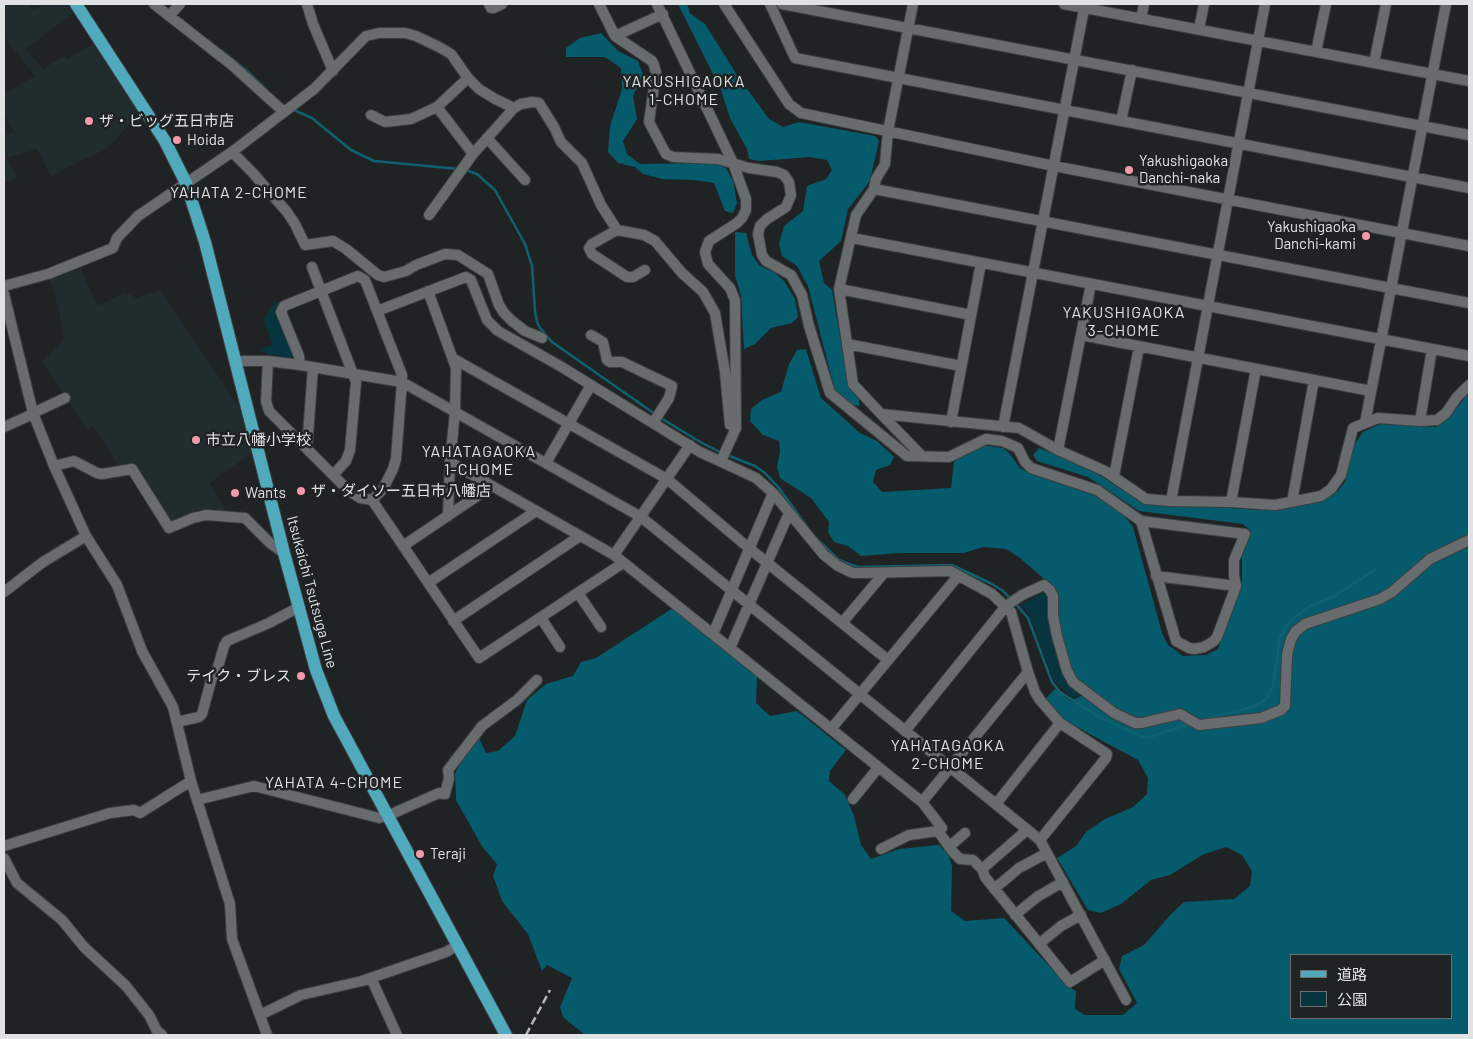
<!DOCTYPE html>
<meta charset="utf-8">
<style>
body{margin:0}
#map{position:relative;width:1473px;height:1039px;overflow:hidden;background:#202324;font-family:Barlow,"Noto Sans JP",sans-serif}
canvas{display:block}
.frame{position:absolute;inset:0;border:5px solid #e0e2e3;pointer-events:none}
.legend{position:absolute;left:1290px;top:954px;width:162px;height:65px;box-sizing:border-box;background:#202324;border:1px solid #6d6f70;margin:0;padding:6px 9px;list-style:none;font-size:15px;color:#e0e2e3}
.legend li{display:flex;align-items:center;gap:10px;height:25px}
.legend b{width:25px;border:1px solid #6d6f70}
</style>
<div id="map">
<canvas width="1473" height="1039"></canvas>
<div class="frame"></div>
<ul class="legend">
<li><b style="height:6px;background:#50a9bc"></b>道路</li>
<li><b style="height:14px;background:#06353f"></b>公園</li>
</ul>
</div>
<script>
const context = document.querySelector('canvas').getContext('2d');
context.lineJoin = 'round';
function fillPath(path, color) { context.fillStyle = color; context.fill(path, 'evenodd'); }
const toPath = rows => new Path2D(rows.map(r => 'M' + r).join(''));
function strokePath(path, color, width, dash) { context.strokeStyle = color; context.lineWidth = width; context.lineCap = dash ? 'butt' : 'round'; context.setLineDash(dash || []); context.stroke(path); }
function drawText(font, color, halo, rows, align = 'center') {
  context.font = font + ' Barlow,"Noto Sans JP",sans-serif'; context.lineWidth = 5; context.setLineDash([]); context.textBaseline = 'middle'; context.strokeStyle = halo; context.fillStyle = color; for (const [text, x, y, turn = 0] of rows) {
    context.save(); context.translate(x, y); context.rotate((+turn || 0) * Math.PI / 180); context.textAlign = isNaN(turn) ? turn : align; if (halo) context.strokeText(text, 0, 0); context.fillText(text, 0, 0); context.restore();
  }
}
fillPath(toPath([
 [4,4,28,4,34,10,45,4,67,4,73,13,26,49,43,69,64,56,67,59,93,44,139,113,111,145,104,150,51,176,37,149,7,158,16,176,15,179,4,184,4,136,14,131,4,115,4,94,35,76,4,37],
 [79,265,98,306,125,292,136,298,160,290,244,414,253,452,209,483,213,487,227,515,171,525,133,465,120,468,93,426,87,430,42,362,65,339,55,296,49,277]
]), '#212c2e');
fillPath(toPath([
 [276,301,281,304,295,357,293,358,268,354,260,350,272,345,264,319],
 [1045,591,1084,694,1073,698,1054,681,1034,627,1029,615,1021,605]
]), '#06353f');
fillPath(toPath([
 [678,4,687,4,690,13,705,24,737,75,769,119,783,127,799,122,875,136,879,141,870,181,848,209,841,241,819,261,824,283,832,290,848,384,859,394,859,406,852,405,835,391,808,286,797,266,782,256,779,244,784,226,803,211,807,186,826,179,832,170,827,160,810,157,759,161,749,159,747,149,730,118,721,90],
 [601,33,618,51,638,61,643,75,633,96,637,119,623,141,627,154,640,164,716,163,726,168,733,181,737,203,733,213,725,211,714,183,694,180,662,179,643,174,635,167,618,163,608,152,610,126,622,89,621,68,605,57,566,57,566,48,580,38],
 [735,232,746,233,752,255,760,266,774,272,784,281,795,299,798,317,792,323,771,328,755,344,744,349,741,296,735,275],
 [806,349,821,398,860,433,877,441,894,457,890,465,876,470,873,482,882,492,951,488,954,462,968,451,981,445,1003,448,1010,454,1020,468,1031,474,1090,493,1123,514,1133,527,1162,633,1168,645,1183,656,1206,655,1218,649,1242,580,1242,556,1251,531,1243,524,1139,511,1088,477,1037,461,1033,455,1039,448,1087,467,1135,498,1145,503,1262,510,1286,509,1321,501,1338,491,1345,482,1353,447,1363,432,1380,424,1436,427,1449,417,1469,393,1469,1035,585,1035,563,1017,560,1007,572,978,547,965,542,971,528,934,502,901,493,876,497,864,483,848,456,800,455,774,467,749,479,738,486,753,498,751,515,736,527,700,546,684,573,676,581,662,596,658,673,608,757,676,756,703,770,716,797,711,846,750,830,771,829,781,845,795,854,816,861,845,871,859,899,849,939,845,948,854,952,866,951,911,965,921,1004,918,1069,987,1076,991,1075,1009,1085,1015,1123,1015,1137,1003,1119,969,1122,956,1144,945,1172,913,1184,902,1234,899,1250,886,1252,871,1242,855,1226,847,1202,855,1170,875,1151,880,1121,904,1101,913,1088,910,1057,858,1076,846,1086,832,1105,819,1133,807,1147,794,1148,778,1138,760,1060,718,1045,699,1055,689,1070,701,1085,694,1069,667,1059,630,1051,585,1020,558,1006,549,983,547,964,553,899,553,861,556,848,546,834,542,828,532,829,522,811,498,780,478,777,467,780,451,779,441,763,435,750,421,751,409,762,400,781,392,789,364,797,350],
 [1292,955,1452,955,1452,1018,1292,1018]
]), '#055b6b');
strokePath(toPath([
 [221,50,246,70,266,89],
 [294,110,312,118,351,150,374,161,459,169],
 [465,170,477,174,495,190,525,244,532,266,535,311,537,322,540,328,552,342,655,414],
 [659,417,702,443,722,453],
 [727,455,755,466,765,473,779,488,808,528],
 [816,538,839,560,849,564,858,567,952,565,990,583,1002,590,1011,599],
 [1015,603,1028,618,1052,682,1059,691,1069,698,1096,715,1127,730,1147,738,1189,724],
 [1206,719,1248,708,1261,703,1267,698,1273,686,1280,637,1290,621,1310,606,1333,597,1376,569]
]), '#0f6070', 2.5);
const minor = toPath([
 [154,4,232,65,284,112],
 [307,4,313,24,333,71],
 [489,4,491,8,494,8,502,4],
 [599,4,615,36,652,61,654,65,656,73,649,122,666,154,673,157,718,159,749,168,777,172,784,175,789,182,791,195,786,207,767,219,760,226,758,234,762,255,766,261,791,275,802,295,809,326,830,393,907,456,949,457,986,439,1002,441,1018,448,1025,462,1031,468,1097,490,1141,521,1176,641,1189,648,1194,649,1204,647,1214,641,1217,637,1236,586,1234,575,1234,560,1245,534,1141,521],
 [657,4,733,163,746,199,746,210,742,218,737,223,709,241,705,252,708,264,730,288,735,300,736,428,721,461],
 [724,4,789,104,801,113,1054,166,1469,246],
 [770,4,795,58,1469,188],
 [782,4,1469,135],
 [913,4,888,131,885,164,876,179,874,189,856,215,839,289,853,384,881,414,1019,428,1058,450,1105,471,1146,499,1171,501,1231,502,1275,505,1321,496,1331,489,1341,475,1353,428,1378,418,1420,421,1437,420,1446,413,1457,397,1469,385],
 [1064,4,1469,81],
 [169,16,180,4],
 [1141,19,1144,4],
 [1199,29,1204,4],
 [615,36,663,14],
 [1316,52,1326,4],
 [1374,63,1386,4],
 [437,107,473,154],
 [371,115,385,122,411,119,437,107,468,78],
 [1121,121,1132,70],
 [487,138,525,180],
 [232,152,252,172,287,212,295,224,305,245,333,241,346,249,378,275,384,277,406,271,416,265,445,254,458,255,488,274,499,305,504,313,512,321,525,331,542,338],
 [874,189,1469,303],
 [429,215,473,154,514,108,521,104,532,102,539,103,554,127,561,142,582,163,601,205,617,230],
 [852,238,1469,356],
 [312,267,356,382,350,450,346,461,333,475],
 [645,270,633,277,627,277,592,254,589,248,592,244,617,230,644,235,655,241,682,273,703,292,715,313,725,372,730,425],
 [4,286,48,274,113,248,117,238,138,216,232,152,314,89,366,36,379,33,405,33,416,36,439,47,451,54,468,78,479,89,495,99,514,108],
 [839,289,971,315],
 [428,291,456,368,455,412,450,462,448,516],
 [4,294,33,413,54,466,86,536,117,585,142,651,173,707,191,781,230,904,232,939,267,1035],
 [377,311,466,277,471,280,487,320,498,331,560,366,700,452,756,478,773,493,824,555,838,566,853,573,861,573,950,571,992,594,1011,612,1028,672,1035,692,1040,700,1060,723,1107,754,1106,758,1040,840],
 [591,335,603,342,607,360,610,362,622,362,672,386,669,398,653,423],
 [1081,335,1371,391],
 [847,344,961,366],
 [454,359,667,479,750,549,888,660],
 [235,361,268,361,300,365,402,382,641,517,1040,840,1126,1000],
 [268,361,266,401,269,411,349,491,360,498,372,500,383,489,393,469,396,459,402,382,402,375,365,280,358,276,284,306,281,312,299,356,300,365],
 [33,413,65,398],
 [881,414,922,456],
 [1420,421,1432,349],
 [951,422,981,263],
 [1365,423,1446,4],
 [4,427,33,414],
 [1003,427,1085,4],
 [307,449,313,367],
 [1058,450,1091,284],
 [450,462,614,555,922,802,942,828,938,831,953,852,960,859,973,860,982,869],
 [546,463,591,385],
 [54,466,74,461,97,473,102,474,132,469,169,528,193,518,206,515,245,518,270,543,284,553],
 [1114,476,1139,347],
 [372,500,479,658,623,563],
 [1171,501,1265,4],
 [1231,502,1256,369],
 [1292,502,1314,380],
 [403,546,492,486],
 [614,555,690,445],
 [1156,576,1236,586],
 [428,583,536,511],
 [4,592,43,562,86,536],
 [578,593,601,627],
 [541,618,560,647],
 [453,621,580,536],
 [842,623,884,573],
 [713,634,773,493],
 [730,648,789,513],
 [177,722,199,717,202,714,211,681,218,667,224,646,227,641,269,623,299,607],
 [831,729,958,576],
 [905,731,1006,606,1022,595,1044,585,1050,590,1053,596,1053,616,1057,636,1067,671,1073,682,1114,713,1135,723,1142,723,1180,714,1199,725,1261,718,1281,710,1285,706,1287,655,1291,639,1296,631,1305,624,1380,599,1392,592,1430,559,1469,540],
 [853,799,878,768],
 [197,800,254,786,379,818,387,816,439,793,445,794,449,778,448,770,482,726,517,700,537,680],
 [922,802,1028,672],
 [996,804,1060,723],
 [1027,830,982,869,985,877,1070,982,1105,960],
 [4,846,110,813,134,810,140,813,191,781],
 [949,847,965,833],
 [881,849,909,835,938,831],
 [4,858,17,883,62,920,84,947,126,986,149,1015,157,1031,162,1035],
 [994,889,1019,868,1047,853],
 [1015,915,1037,897,1063,882],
 [1039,944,1061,926,1081,915],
 [371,978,397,1035],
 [260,1015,301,995,362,981,446,952,458,945]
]);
const major = toPath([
 [76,4,165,141,186,183,205,242,284,553,316,670,334,716,506,1035]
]);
strokePath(minor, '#3d4040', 12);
strokePath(major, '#3d4040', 14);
strokePath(minor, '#686c6e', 10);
strokePath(major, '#50a9bc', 12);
strokePath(toPath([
 [526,1035,550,990]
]), '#b6b9ba', 2.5, [8, 4]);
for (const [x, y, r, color] of [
 [89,121,5,"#f29aae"],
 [177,140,5,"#f29aae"],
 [1129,170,5,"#f29aae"],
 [1366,236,5,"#f29aae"],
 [196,440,5,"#f29aae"],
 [301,491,5,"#f29aae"],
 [235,493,5,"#f29aae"],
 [301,676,5,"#f29aae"],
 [420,854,5,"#f29aae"]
]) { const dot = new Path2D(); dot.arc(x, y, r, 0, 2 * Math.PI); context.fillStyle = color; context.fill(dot); strokePath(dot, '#202324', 2); }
drawText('15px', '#e0e2e3', '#202324', [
 ["ザ・ビッグ五日市店",99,121],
 ["Hoida",187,140],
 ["Yakushigaoka",1139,161],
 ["Danchi-naka",1139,178],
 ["Yakushigaoka",1356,227,"right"],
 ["Danchi-kami",1356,244,"right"],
 ["市立八幡小学校",206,440],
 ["ザ・ダイソー五日市八幡店",311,491],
 ["Wants",245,493],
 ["テイク・ブレス",291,676,"right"],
 ["Teraji",430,854]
], 'left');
drawText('15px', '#e0e2e3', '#202324', [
 ["Itsukaichi Tsutsuga Line",312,592,75]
]);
context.letterSpacing = '1px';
drawText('16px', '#e0e2e3', '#202324', [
 ["YAKUSHIGAOKA",684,82],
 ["1-CHOME",684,100],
 ["YAHATA 2-CHOME",239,193],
 ["YAKUSHIGAOKA",1124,313],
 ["3-CHOME",1124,331],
 ["YAHATAGAOKA",479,452],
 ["1-CHOME",479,470],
 ["YAHATAGAOKA",948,746],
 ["2-CHOME",948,764],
 ["YAHATA 4-CHOME",334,783]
]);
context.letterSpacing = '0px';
</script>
